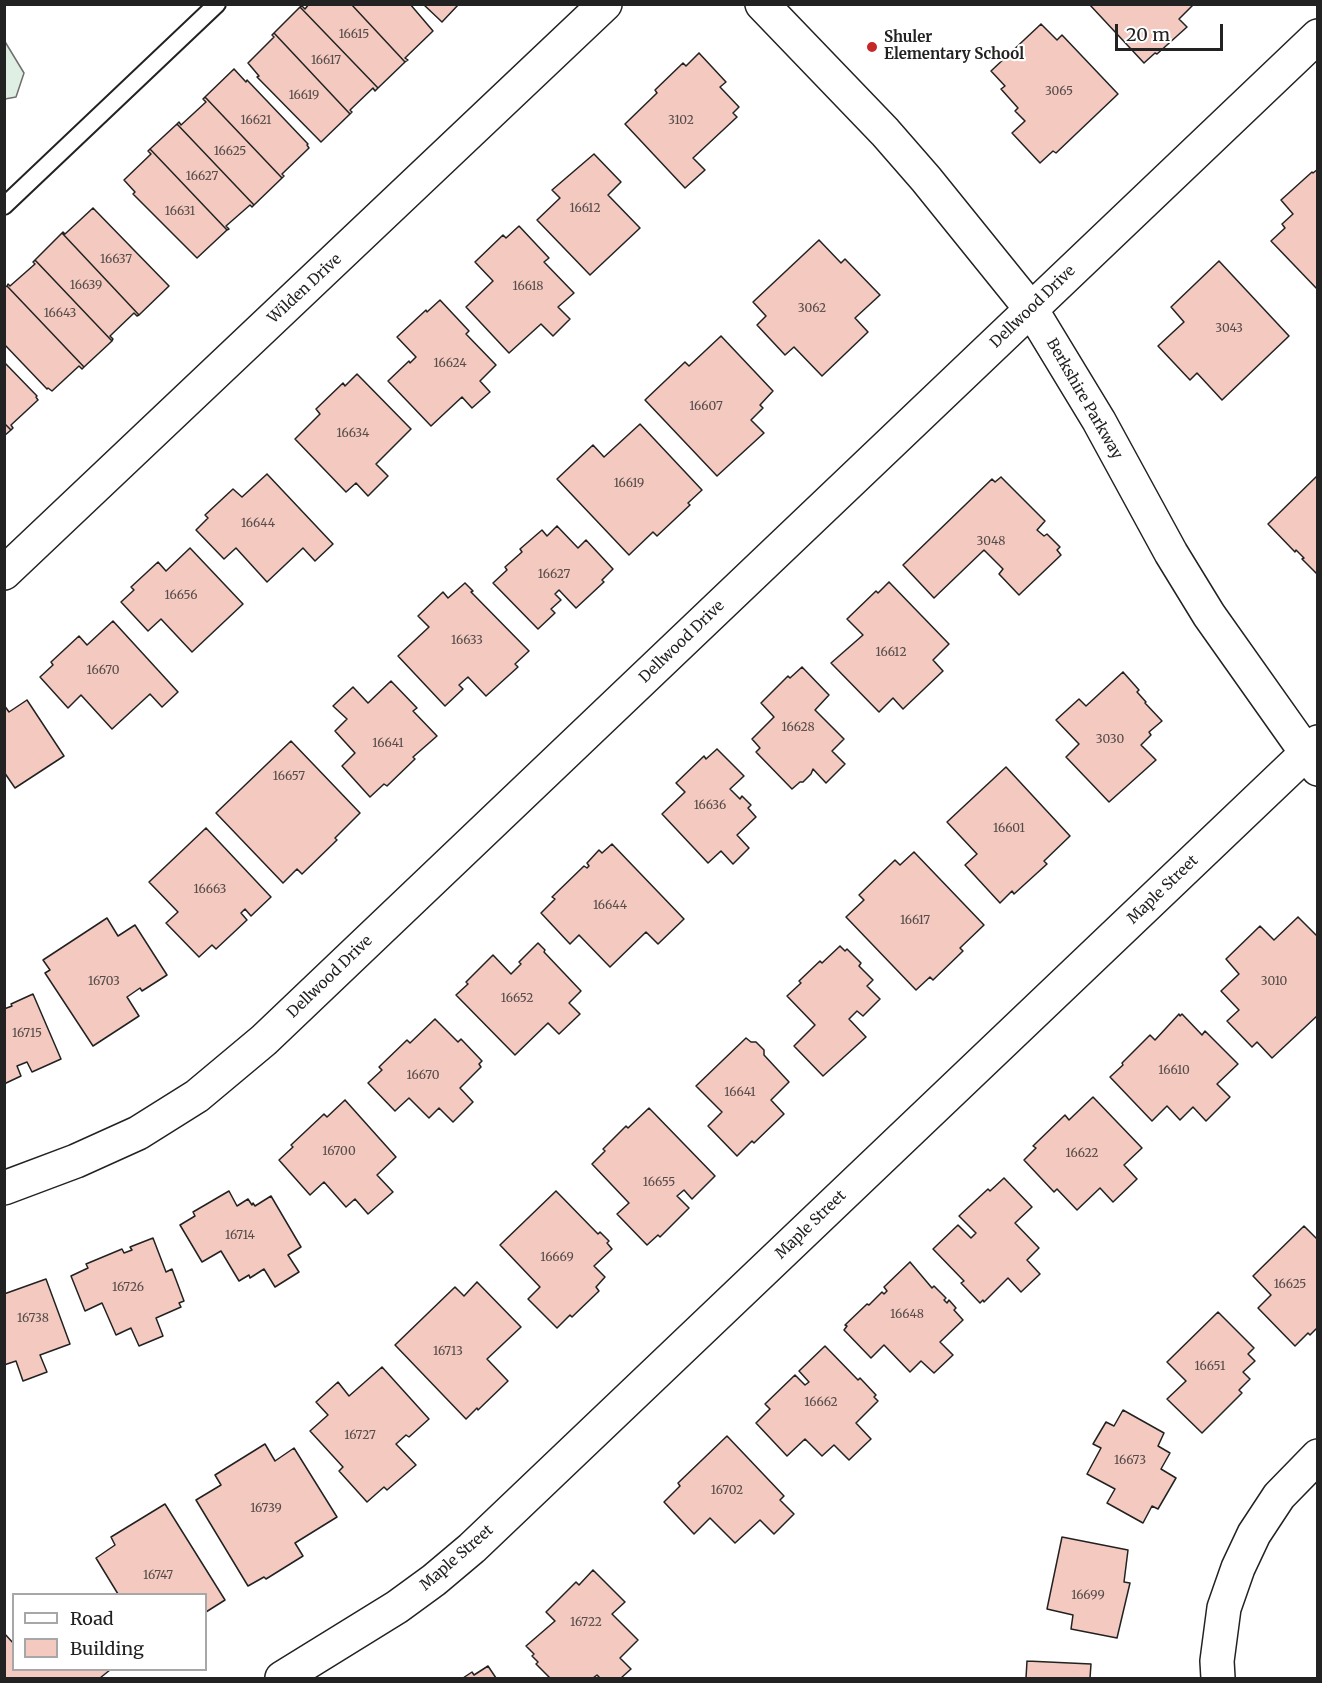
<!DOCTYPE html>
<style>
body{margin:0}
#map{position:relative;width:1322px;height:1683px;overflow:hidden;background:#fff;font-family:Merriweather,serif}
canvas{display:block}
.frame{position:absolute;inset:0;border:6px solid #222;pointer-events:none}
.legend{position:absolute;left:12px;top:1593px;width:195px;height:78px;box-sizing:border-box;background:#fff;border:2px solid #a7a7a7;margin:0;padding:8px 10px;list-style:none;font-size:18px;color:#222}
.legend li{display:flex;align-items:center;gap:12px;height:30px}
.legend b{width:30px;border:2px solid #a7a7a7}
.scale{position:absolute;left:1115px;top:24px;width:108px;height:27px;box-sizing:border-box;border:3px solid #222;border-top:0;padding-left:8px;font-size:18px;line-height:21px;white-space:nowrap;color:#222;-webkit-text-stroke:4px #fff;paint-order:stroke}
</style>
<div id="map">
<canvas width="1322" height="1683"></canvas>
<div class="frame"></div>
<ul class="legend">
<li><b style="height:8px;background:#fff"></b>Road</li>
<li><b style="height:16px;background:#f3c9c0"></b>Building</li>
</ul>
<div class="scale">20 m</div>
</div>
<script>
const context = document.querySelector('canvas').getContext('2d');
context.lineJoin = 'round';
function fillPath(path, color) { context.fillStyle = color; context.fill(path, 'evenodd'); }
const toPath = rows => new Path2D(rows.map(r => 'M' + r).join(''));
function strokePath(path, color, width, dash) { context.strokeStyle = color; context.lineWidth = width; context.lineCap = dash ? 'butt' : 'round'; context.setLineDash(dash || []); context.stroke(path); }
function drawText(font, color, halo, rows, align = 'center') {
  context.font = font + ' Merriweather,serif'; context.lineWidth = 4.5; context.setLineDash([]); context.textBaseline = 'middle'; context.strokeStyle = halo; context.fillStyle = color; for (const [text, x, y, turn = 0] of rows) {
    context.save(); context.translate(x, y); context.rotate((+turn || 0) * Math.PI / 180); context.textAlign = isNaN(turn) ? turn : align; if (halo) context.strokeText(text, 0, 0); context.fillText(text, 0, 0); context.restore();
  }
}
const green = toPath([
 [4,40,24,73,16,97,5,99,4,40]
]);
fillPath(green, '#e0efe3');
strokePath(green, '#6f6f6f', 1.5);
const building = toPath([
 [309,4,351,4,405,62,378,88,300,7,302,6,305,9,309,4],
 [351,4,410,4,433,31,405,58,408,60,405,62,351,4],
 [423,4,459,4,442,22,423,4],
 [1089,4,1194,4,1179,19,1187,27,1157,54,1155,53,1144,63,1089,4],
 [300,7,378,88,375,91,373,88,350,110,352,112,350,114,274,33,300,7],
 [1041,24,1057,40,1062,35,1118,94,1056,153,1053,151,1040,163,1012,133,1025,121,1015,111,1018,108,1001,89,1005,86,991,71,1041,24],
 [274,33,350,114,321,142,257,77,259,76,248,63,274,37,272,35,274,33],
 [699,53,726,82,720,87,739,107,733,113,737,117,693,158,705,170,685,188,625,124,657,93,655,90,683,63,686,66,699,53],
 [234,69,246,82,247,80,308,144,307,145,309,148,282,174,284,176,282,178,205,97,234,69],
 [205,97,282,178,254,205,177,124,179,122,181,125,206,102,203,99,205,97],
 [177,124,254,205,252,207,250,205,226,226,229,229,227,230,150,149,177,124],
 [150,149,227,230,197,258,133,194,135,192,124,180,151,154,148,151,150,149],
 [594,154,621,182,608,195,640,228,590,275,537,220,560,198,552,190,594,154],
 [1318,169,1318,290,1271,241,1285,228,1282,224,1293,214,1281,200,1312,172,1313,173,1318,169],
 [93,208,169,286,139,315,62,233,63,232,65,234,93,208],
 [519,226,549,258,544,262,574,293,558,307,570,319,553,336,541,324,509,353,466,307,493,281,475,262,503,235,506,238,519,226],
 [62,233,139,315,137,316,134,313,110,336,113,339,112,341,35,260,62,233],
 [819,240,841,263,845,259,880,295,855,318,868,332,822,376,794,347,785,355,757,325,766,316,753,302,819,240],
 [35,260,112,341,84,367,7,286,8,284,10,286,35,264,33,262,35,260],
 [1219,261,1289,336,1222,400,1197,373,1190,380,1158,346,1184,322,1171,307,1219,261],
 [7,286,84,367,82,369,79,366,52,391,48,388,47,389,4,344,4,288,7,286],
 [440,300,469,331,466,334,496,365,480,381,490,392,472,408,462,397,431,426,388,381,409,361,410,363,416,357,397,337,426,310,427,312,440,300],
 [721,336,773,391,760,405,763,408,751,420,764,433,717,476,645,400,685,362,689,366,721,336],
 [4,362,37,396,36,397,38,400,11,425,13,428,11,430,4,423,4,362],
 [357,374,411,429,376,464,388,476,368,496,356,483,346,492,295,439,320,414,316,409,343,383,345,386,357,374],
 [4,423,11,430,4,436,4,423],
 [640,424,702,490,688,503,690,505,657,536,653,532,629,555,557,479,593,445,604,457,640,424],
 [267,474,333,544,315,561,303,548,267,582,236,548,224,559,196,530,208,518,205,515,233,489,242,497,267,474],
 [1318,475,1318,575,1302,559,1304,558,1296,550,1295,552,1268,524,1318,475],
 [1001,477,1045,521,1037,530,1044,536,1047,534,1060,547,1057,550,1061,555,1019,595,999,574,1003,569,984,550,934,598,903,565,992,479,995,482,1001,477],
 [557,526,578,548,586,540,613,569,602,580,604,582,576,608,559,590,555,594,561,600,551,609,555,613,538,629,493,583,507,570,505,567,522,552,520,549,542,530,547,536,557,526],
 [190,548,243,604,192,652,161,619,148,631,121,602,134,590,131,587,158,562,166,571,190,548],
 [889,582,949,644,933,660,943,671,903,709,893,698,879,712,831,663,863,635,847,619,876,591,878,593,889,582],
 [465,583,473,591,471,592,529,651,515,664,518,667,486,696,468,677,459,685,463,689,445,706,398,656,429,627,418,616,443,592,448,598,465,583],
 [113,621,178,692,162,707,150,694,112,729,81,695,68,708,40,677,53,665,51,662,79,636,87,645,113,621],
 [802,667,829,695,815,710,844,739,832,751,845,764,826,783,813,769,811,774,803,782,800,782,792,789,756,752,760,748,752,739,774,717,761,703,788,676,790,678,802,667],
 [1123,672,1139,690,1137,692,1146,702,1145,703,1162,721,1149,732,1151,735,1141,745,1156,760,1109,802,1066,757,1079,744,1056,720,1079,699,1086,706,1123,672],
 [391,681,417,708,413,711,437,736,413,757,415,759,387,786,384,784,370,797,342,766,355,753,335,731,347,719,333,706,353,687,368,703,391,681],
 [27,700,64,756,15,788,4,772,4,705,9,712,27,700],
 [291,741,360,813,335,838,337,840,302,874,297,869,283,883,216,813,291,741],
 [717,749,744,776,730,789,740,799,742,796,751,805,748,808,756,817,737,835,749,848,733,864,721,851,708,863,662,814,685,792,676,783,704,756,706,759,717,749],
 [1006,767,1070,836,1044,861,1047,864,1014,894,1012,891,1000,903,965,865,977,854,947,822,1006,767],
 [206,828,271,897,251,916,245,909,241,913,247,920,216,949,212,945,199,957,166,923,178,912,149,882,206,828],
 [612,844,684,919,658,944,646,932,610,967,579,935,570,944,541,913,555,899,552,897,584,866,587,868,589,866,587,863,599,850,602,853,612,844],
 [914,852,984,925,960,948,963,951,933,980,930,977,916,990,846,917,864,900,859,895,895,860,900,865,914,852],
 [1298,917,1318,937,1318,1015,1272,1058,1257,1042,1252,1047,1227,1021,1239,1010,1221,991,1239,974,1226,959,1260,926,1274,940,1298,917],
 [107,918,118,936,135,925,167,975,142,991,140,988,127,997,139,1016,93,1046,45,973,50,970,43,960,107,918],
 [538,943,545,950,544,952,581,991,569,1003,580,1014,559,1034,548,1023,515,1055,456,995,468,984,466,982,493,955,511,974,521,964,519,962,538,943],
 [840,946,845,951,847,949,861,963,859,966,873,980,867,986,880,999,863,1016,857,1011,849,1019,866,1037,823,1076,794,1046,815,1025,787,996,801,983,799,981,820,961,822,963,840,946],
 [33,994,61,1059,32,1072,27,1062,17,1066,21,1076,4,1084,4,1009,12,1006,11,1004,33,994],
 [1179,1014,1180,1016,1182,1014,1202,1035,1205,1031,1238,1064,1217,1084,1230,1097,1206,1121,1193,1107,1180,1120,1167,1106,1152,1121,1110,1077,1123,1065,1122,1063,1150,1035,1155,1040,1179,1014],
 [435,1019,458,1042,461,1039,482,1061,479,1064,481,1067,460,1088,473,1102,453,1122,439,1108,429,1118,409,1098,395,1111,368,1083,382,1070,379,1067,407,1040,410,1043,435,1019],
 [746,1038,751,1042,756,1042,764,1050,764,1055,789,1082,771,1100,784,1114,754,1143,752,1141,737,1156,708,1126,722,1112,696,1086,746,1038],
 [1093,1097,1142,1148,1124,1165,1137,1179,1113,1202,1100,1188,1077,1210,1057,1189,1054,1192,1024,1160,1036,1148,1033,1146,1065,1115,1069,1120,1093,1097],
 [345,1100,396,1157,377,1175,393,1192,368,1214,355,1199,346,1207,324,1182,310,1195,279,1160,293,1147,291,1145,324,1114,327,1117,345,1100],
 [649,1108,715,1176,692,1199,684,1190,677,1196,689,1208,660,1237,658,1235,647,1245,617,1214,629,1203,592,1164,605,1151,603,1149,626,1126,628,1128,649,1108],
 [1004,1178,1032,1207,1015,1223,1039,1248,1027,1260,1040,1274,1021,1292,1008,1278,984,1302,983,1300,980,1303,961,1283,964,1281,933,1249,958,1225,971,1238,976,1233,959,1216,988,1189,990,1191,1004,1178],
 [229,1191,237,1206,248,1199,252,1205,253,1203,255,1206,271,1196,301,1247,288,1255,299,1272,275,1287,264,1269,250,1278,249,1275,239,1281,221,1251,202,1262,180,1225,195,1216,193,1212,229,1191],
 [556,1191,598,1234,600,1232,609,1241,607,1243,612,1249,594,1266,605,1277,596,1287,599,1291,572,1317,570,1315,557,1328,528,1299,540,1287,500,1245,556,1191],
 [1304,1226,1318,1240,1318,1327,1310,1335,1308,1333,1295,1346,1258,1308,1271,1295,1253,1276,1304,1226],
 [153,1238,166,1272,172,1269,184,1301,179,1303,181,1307,156,1318,163,1336,139,1346,131,1328,116,1335,102,1303,85,1311,71,1276,88,1268,86,1264,122,1249,124,1253,132,1250,130,1247,153,1238],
 [910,1262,932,1288,934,1286,946,1298,944,1300,947,1303,949,1300,956,1308,954,1310,963,1320,940,1342,953,1355,934,1373,921,1361,910,1372,884,1345,871,1358,844,1330,847,1326,845,1325,867,1304,869,1305,882,1292,884,1294,887,1291,884,1287,910,1262],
 [46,1279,70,1344,40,1355,47,1372,23,1381,16,1361,4,1365,4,1294,46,1279],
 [477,1282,521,1327,487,1359,508,1381,478,1410,477,1408,466,1419,395,1345,455,1287,464,1296,477,1282],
 [1218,1312,1254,1348,1248,1354,1255,1361,1243,1372,1250,1379,1239,1390,1242,1393,1202,1433,1167,1399,1186,1381,1167,1362,1218,1312],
 [825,1346,858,1380,860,1378,876,1395,874,1397,878,1401,856,1423,871,1439,849,1460,834,1445,822,1456,805,1439,787,1456,756,1423,770,1409,765,1404,795,1375,805,1385,809,1382,799,1371,825,1346],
 [382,1367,429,1419,409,1437,406,1435,396,1444,416,1465,387,1490,384,1487,367,1502,339,1471,343,1467,310,1431,328,1415,316,1402,338,1382,349,1396,382,1367],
 [1123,1410,1164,1433,1158,1446,1170,1453,1161,1469,1176,1478,1158,1509,1152,1506,1143,1523,1107,1503,1115,1489,1087,1474,1101,1448,1093,1444,1106,1422,1114,1426,1123,1410],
 [727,1436,784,1496,780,1500,794,1514,774,1534,760,1520,735,1543,710,1518,694,1534,664,1502,680,1486,678,1483,727,1436],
 [265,1444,275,1461,294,1448,337,1517,295,1543,303,1556,266,1579,264,1577,248,1586,196,1500,221,1485,215,1475,265,1444],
 [165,1504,225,1600,206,1612,206,1594,118,1594,96,1558,115,1545,111,1537,165,1504],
 [1062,1537,1128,1550,1124,1582,1130,1583,1117,1638,1071,1629,1073,1615,1047,1609,1062,1537],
 [593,1570,625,1602,612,1614,638,1640,620,1658,631,1669,621,1678,600,1678,597,1675,593,1678,550,1678,536,1664,538,1662,532,1656,534,1654,526,1646,555,1621,546,1612,576,1582,579,1585,593,1570],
 [4,1633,14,1644,14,1670,110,1670,100,1678,4,1678,4,1633],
 [1027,1661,1091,1664,1090,1678,1026,1678,1027,1661],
 [488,1666,496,1678,463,1678,472,1672,474,1675,488,1666]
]);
fillPath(building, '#f3c9c0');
strokePath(building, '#222', 1.5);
const service = toPath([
 [4,206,217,4]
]);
const minor = toPath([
 [762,4,885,132,926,179,1031,309,1099,421,1171,553,1209,615,1318,769],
 [4,573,605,4],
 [4,1188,76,1161,138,1133,197,1096,264,1040,1318,36],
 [282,1678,397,1607,434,1580,472,1548,1318,742],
 [1218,1678,1217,1661,1224,1608,1238,1568,1254,1534,1279,1496,1318,1456]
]);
strokePath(service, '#222', 20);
strokePath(minor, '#222', 36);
strokePath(service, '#fff', 16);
strokePath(minor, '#fff', 33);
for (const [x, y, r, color] of [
 [872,47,6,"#c62828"]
]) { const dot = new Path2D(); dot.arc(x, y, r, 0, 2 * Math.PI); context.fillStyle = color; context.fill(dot); strokePath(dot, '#fff', 2); }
drawText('12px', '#564c4a', null, [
 ["16615",354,35],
 ["16617",326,61],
 ["3065",1059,92],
 ["16619",304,96],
 ["16621",256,121],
 ["3102",681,121],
 ["16625",230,152],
 ["16627",202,177],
 ["16612",585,209],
 ["16631",180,212],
 ["16637",116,260],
 ["16639",86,286],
 ["16618",528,287],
 ["3062",812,309],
 ["16643",60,314],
 ["3043",1229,329],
 ["16624",450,364],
 ["16607",706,407],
 ["16634",353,434],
 ["16619",629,484],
 ["16644",258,524],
 ["3048",991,542],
 ["16627",554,575],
 ["16656",181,596],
 ["16633",467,641],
 ["16612",891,653],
 ["16670",103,671],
 ["16628",798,728],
 ["3030",1110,740],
 ["16641",388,744],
 ["16657",289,777],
 ["16636",710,806],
 ["16601",1009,829],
 ["16663",210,890],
 ["16644",610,906],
 ["16617",915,921],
 ["16703",104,982],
 ["3010",1274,982],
 ["16652",517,999],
 ["16715",27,1034],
 ["16610",1174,1071],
 ["16670",423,1076],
 ["16641",740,1093],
 ["16700",339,1152],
 ["16622",1082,1154],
 ["16655",659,1183],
 ["16714",240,1236],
 ["16669",557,1258],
 ["16625",1290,1285],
 ["16726",128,1288],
 ["16648",907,1315],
 ["16738",33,1319],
 ["16713",448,1352],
 ["16651",1210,1367],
 ["16662",821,1403],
 ["16727",360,1436],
 ["16673",1130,1461],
 ["16702",727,1491],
 ["16739",266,1509],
 ["16747",158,1576],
 ["16699",1088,1596],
 ["16722",586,1623]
]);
drawText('bold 15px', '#222', '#fff', [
 ["Shuler",884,38],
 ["Elementary School",884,55]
], 'left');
drawText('15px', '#222', '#fff', [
 ["Wilden Drive",305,289,-43],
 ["Dellwood Drive",1033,307,-44],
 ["Berkshire Parkway",1084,399,60],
 ["Dellwood Drive",682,642,-44],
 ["Maple Street",1163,890,-44],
 ["Dellwood Drive",330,977,-44],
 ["Maple Street",811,1225,-44],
 ["Maple Street",457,1558,-41]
]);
</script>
